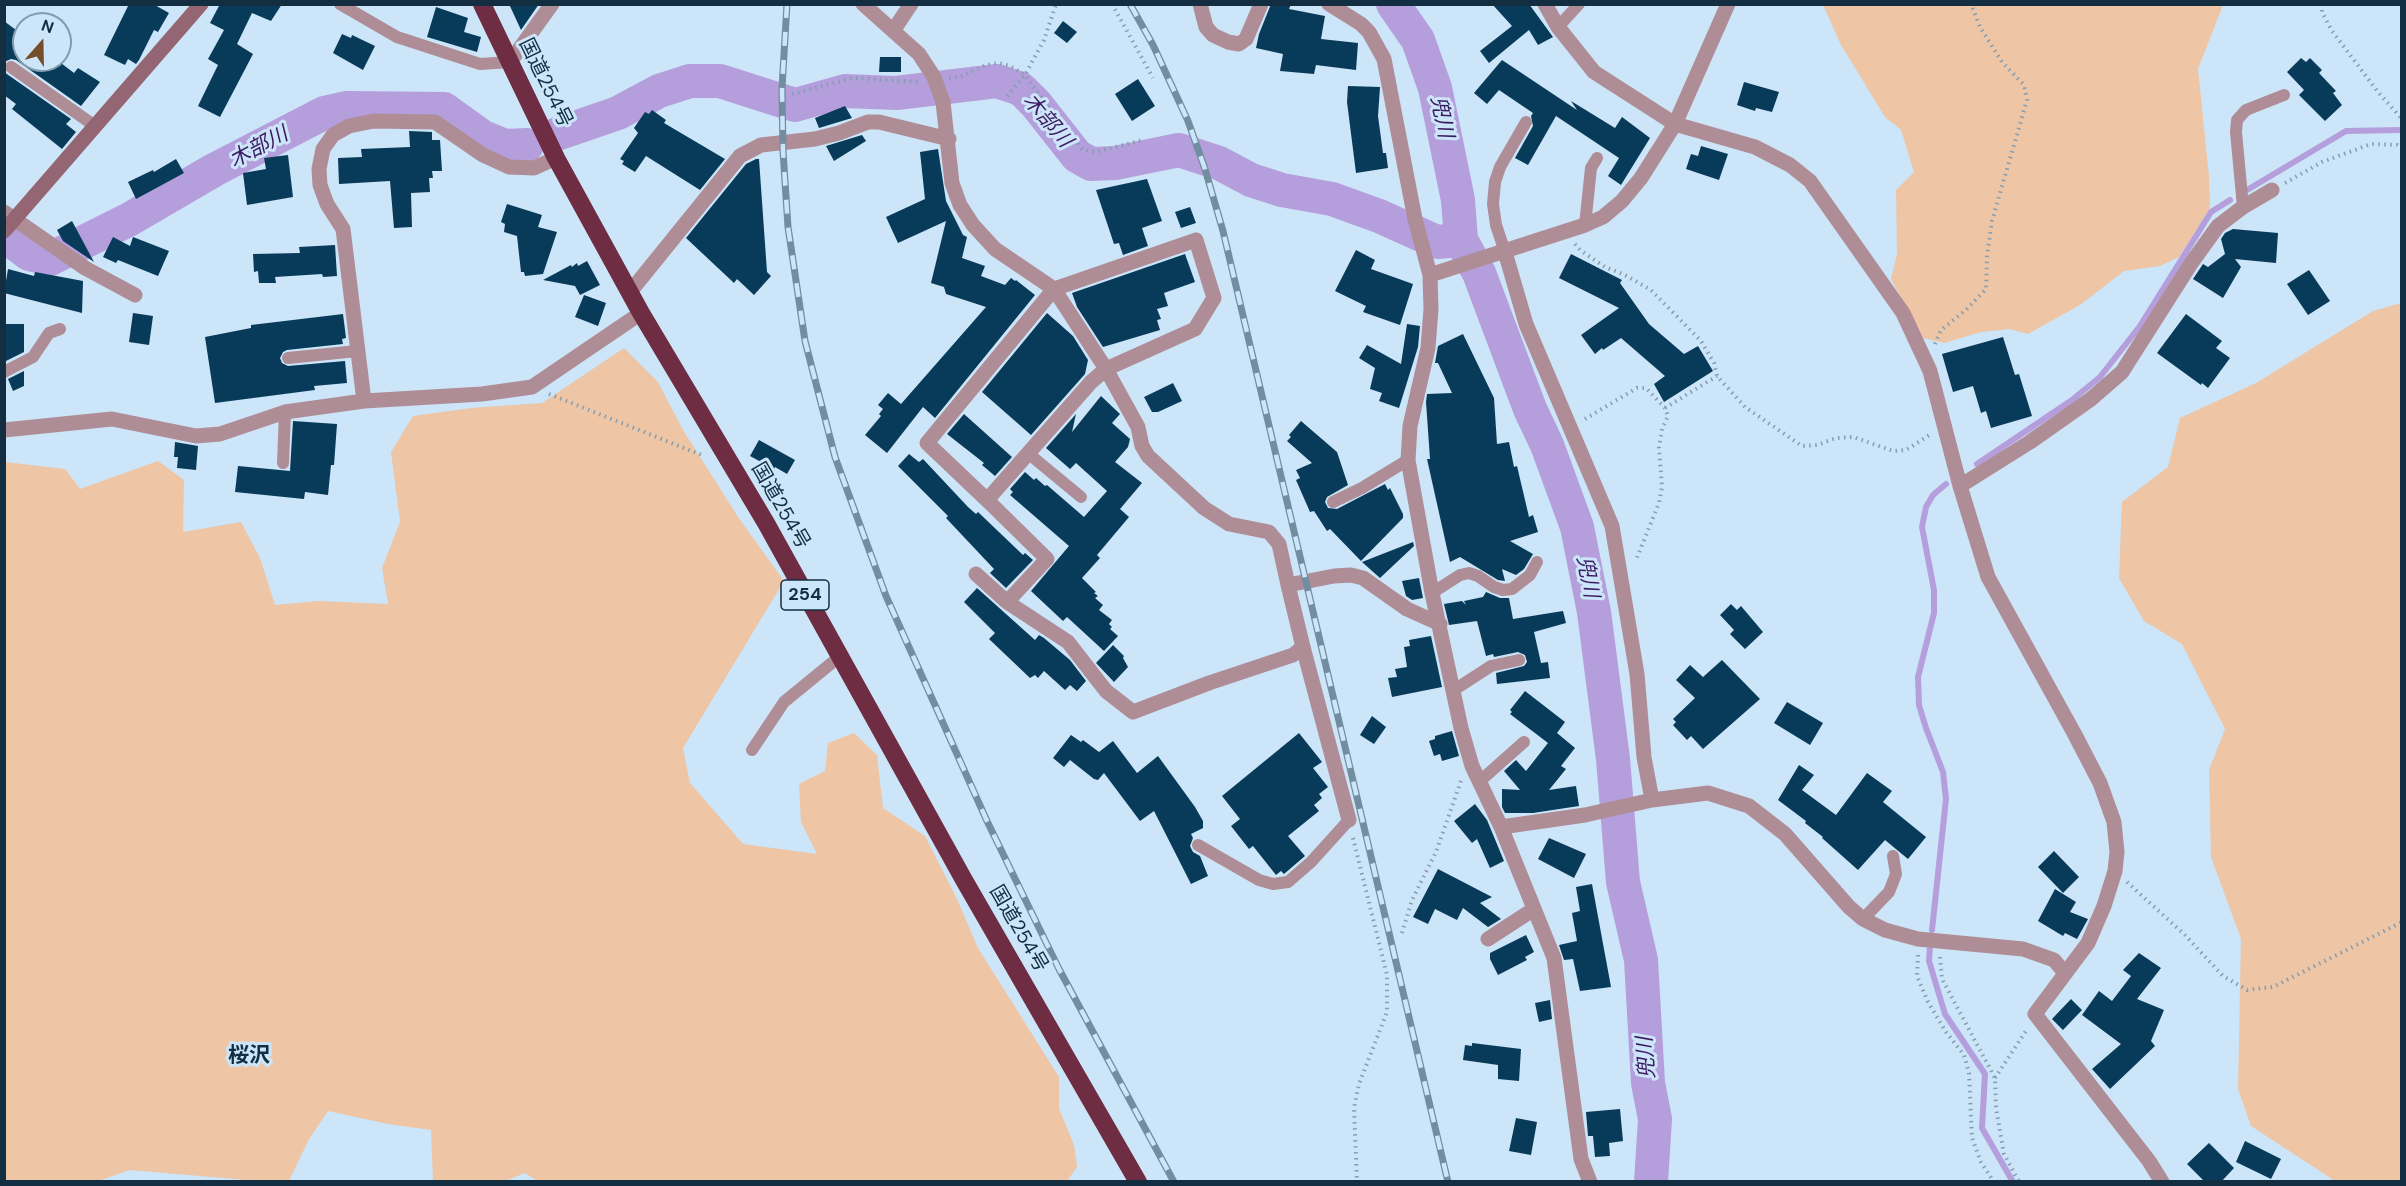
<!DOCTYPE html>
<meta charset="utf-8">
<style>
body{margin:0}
#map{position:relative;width:2406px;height:1186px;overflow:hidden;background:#cce5f8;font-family:"DM Sans",sans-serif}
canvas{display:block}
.frame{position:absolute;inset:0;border:6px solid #132e41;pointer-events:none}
.north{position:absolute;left:12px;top:12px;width:60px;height:60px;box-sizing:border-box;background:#cce5f8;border:2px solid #829caf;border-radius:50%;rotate:20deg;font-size:16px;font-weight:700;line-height:24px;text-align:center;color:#132e41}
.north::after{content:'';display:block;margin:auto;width:21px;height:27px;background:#744d2a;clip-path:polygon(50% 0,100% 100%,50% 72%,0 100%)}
</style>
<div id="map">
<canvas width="2406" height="1186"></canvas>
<div class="frame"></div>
<div class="north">N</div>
</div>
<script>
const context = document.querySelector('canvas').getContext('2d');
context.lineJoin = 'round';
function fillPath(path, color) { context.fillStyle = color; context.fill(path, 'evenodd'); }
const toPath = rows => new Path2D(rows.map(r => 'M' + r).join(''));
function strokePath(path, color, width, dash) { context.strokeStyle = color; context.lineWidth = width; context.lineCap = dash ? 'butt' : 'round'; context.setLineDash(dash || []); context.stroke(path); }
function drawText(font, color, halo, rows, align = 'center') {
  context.font = font + ' "DM Sans","Noto Sans JP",sans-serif'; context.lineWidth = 6; context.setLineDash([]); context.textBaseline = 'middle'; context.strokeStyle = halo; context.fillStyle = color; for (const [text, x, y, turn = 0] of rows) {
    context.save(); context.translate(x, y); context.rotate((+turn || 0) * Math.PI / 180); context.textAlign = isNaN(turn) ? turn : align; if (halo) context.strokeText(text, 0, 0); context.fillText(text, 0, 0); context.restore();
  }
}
fillPath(toPath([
 [1823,5,2223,5,2198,69,2209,177,2210,208,2179,257,2160,266,2124,271,2080,305,2028,334,2010,329,1981,332,1944,343,1923,338,1891,279,1897,254,1896,190,1914,172,1901,130,1885,117,1841,45],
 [2401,303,2401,1181,2335,1181,2251,1126,2238,1089,2241,939,2211,857,2209,770,2225,729,2182,644,2144,621,2119,578,2122,502,2168,467,2180,418,2256,383,2373,311],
 [624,348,658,382,683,430,738,517,784,581,683,748,690,783,743,844,817,854,801,822,799,784,825,771,828,743,854,733,877,755,883,808,925,836,957,899,978,948,1059,1077,1059,1108,1074,1145,1077,1167,1067,1181,539,1182,525,1173,505,1181,433,1181,431,1130,388,1124,328,1111,309,1139,289,1181,258,1181,130,1170,98,1181,5,1181,5,462,65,469,80,489,158,461,184,480,183,532,241,522,260,558,275,605,318,601,388,604,382,568,400,522,391,452,413,416,471,408,542,403]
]), '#eec5a5');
strokePath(toPath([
 [2247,190,2346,131,2402,130],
 [1977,464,2072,400,2100,377,2140,326,2211,212,2230,200],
 [1932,930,1946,799,1943,772,1926,728,1919,705,1918,677,1934,613,1934,590,1922,527,1926,507,1933,495,1946,484],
 [1930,946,1929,961,1945,1014,1985,1074,1982,1128,2013,1182]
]), '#b59edc', 6);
strokePath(toPath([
 [1393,4,1418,40,1435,88,1458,200,1461,240,1479,273,1530,409,1547,445,1577,527,1594,612,1613,759,1623,882,1641,960,1648,1083,1655,1119,1651,1182],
 [557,134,618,113,659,91,690,81,720,81,795,105,845,91,896,93,997,81,1021,89,1036,104,1077,156,1091,164,1115,163,1179,150,1219,163,1251,180,1282,190,1332,199,1379,216,1437,242,1461,240],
 [4,235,29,254,50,259,130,219,214,170,324,113,346,108,444,109,483,137,505,146,527,145]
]), '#b59edc', 34);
fillPath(toPath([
 [129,4,153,4,169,13,158,32,154,30,139,60,136,64,128,59,125,65,104,55],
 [220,4,282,4,271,21,252,13,237,44,253,54,220,117,198,106,218,65,208,59,224,30,210,23],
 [509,4,539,4,521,30],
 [1271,4,1291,4,1289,9,1325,16,1321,39,1358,43,1356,70,1316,65,1314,74,1280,71,1283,54,1256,48,1259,34],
 [1492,4,1529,4,1553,37,1538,45,1529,30,1489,63,1480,51,1512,26],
 [436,7,468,18,464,32,481,37,477,52,427,37],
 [4,21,24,36,24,60,57,60,74,73,78,68,100,82,81,106,16,60,11,59,4,62],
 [1063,21,1077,32,1067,43,1054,33],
 [342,34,351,38,352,35,375,46,363,70,333,53],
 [880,57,901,57,901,72,879,72],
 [2301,58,2306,62,2310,58,2322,70,2319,73,2336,91,2333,93,2342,105,2325,121,2299,95,2304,90,2287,72],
 [1502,60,1577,110,1571,101,1615,128,1622,117,1650,138,1621,185,1608,176,1619,158,1556,116,1528,165,1515,158,1533,126,1531,116,1533,113,1499,90,1487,104,1474,93],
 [4,72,71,119,66,124,76,132,62,149,12,109,16,104,4,95],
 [1138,79,1155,106,1132,121,1115,94],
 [1744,82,1779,92,1772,112,1756,108,1755,111,1737,105],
 [1348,86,1380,87,1378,116,1383,153,1386,153,1388,168,1356,173,1347,102],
 [845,106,852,118,819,128,815,118],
 [652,110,666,120,664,123,725,159,700,190,646,156,635,172,622,164,624,161,620,159,638,133,634,128,645,112,649,114],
 [409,131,432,132,432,140,440,140,442,171,432,171,433,178,429,178,430,192,411,193,412,227,394,228,390,181,339,184,338,158,362,157,361,149,410,147],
 [862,135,866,141,834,161,826,146],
 [1701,146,1728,154,1719,180,1686,169,1691,154,1698,156],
 [938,149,946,201,963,235,967,237,962,258,985,266,981,276,1005,285,1011,278,1015,281,1016,280,1035,295,935,418,923,407,887,453,865,435,881,416,879,414,883,409,878,405,888,393,901,404,986,307,946,294,944,287,931,283,946,221,898,243,886,217,925,199,920,152],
 [288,155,293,197,247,205,243,173,266,169,264,158],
 [176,159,184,173,136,199,128,182,153,170,154,172],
 [756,159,759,159,767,272,771,276,754,295,737,279,734,283,686,238,746,164],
 [1147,179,1162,221,1142,228,1148,246,1123,255,1119,243,1114,244,1096,190],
 [507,204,542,215,538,227,557,232,543,274,525,276,524,272,521,272,517,236,504,232,505,224,501,222],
 [1190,207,1196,223,1181,228,1175,212],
 [72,221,94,262,63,241,57,230],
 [2233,229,2278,233,2276,263,2235,259,2241,267,2223,298,2193,279,2203,264,2208,267,2225,254,2221,239,2225,233],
 [113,237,130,246,133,237,169,251,158,276,118,260,116,263,103,257],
 [335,245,337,276,323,277,322,274,275,277,276,283,259,283,258,271,254,272,253,254,300,253,299,247],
 [1356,250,1375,260,1371,269,1413,284,1400,325,1363,312,1366,306,1335,291],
 [1185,254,1195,282,1164,293,1168,306,1157,309,1161,319,1157,320,1160,330,1103,347,1077,307,1072,293],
 [1571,254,1622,280,1620,283,1649,324,1684,354,1698,346,1713,371,1664,402,1654,384,1665,376,1621,338,1603,350,1602,348,1595,354,1581,335,1619,308,1559,278],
 [587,261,600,285,580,295,575,286,543,280,571,265,572,267,577,263,578,266],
 [8,269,34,276,35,272,83,281,82,313,4,293],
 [2309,270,2330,301,2308,315,2287,284],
 [584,295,606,303,598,326,575,317],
 [133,313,153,316,149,345,129,342],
 [1047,313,1073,336,1088,360,1085,374,1031,435,982,392],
 [343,314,346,338,342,339,343,344,287,350,283,352,280,358,282,363,288,366,345,361,347,383,314,386,315,390,215,403,205,337,251,328,251,325],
 [2186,314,2222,341,2216,348,2230,358,2208,388,2202,383,2201,385,2157,353],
 [4,324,24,324,24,352,4,362],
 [1407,324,1420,326,1418,347,1399,408,1379,401,1382,393,1370,389,1375,368,1359,358,1367,345,1401,364],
 [1463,334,1494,398,1497,444,1509,442,1514,467,1517,466,1529,517,1533,515,1538,532,1510,541,1533,554,1524,569,1516,575,1502,569,1505,581,1498,580,1460,557,1450,562,1427,459,1430,459,1426,402,1427,394,1452,393,1438,363,1435,363,1438,346],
 [2003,337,2015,375,2019,374,2032,416,1991,428,1986,411,1981,413,1973,386,1953,392,1942,354],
 [24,371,24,386,13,391,8,379],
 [1173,383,1182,401,1158,412,1152,412,1144,397],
 [1101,396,1120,414,1112,423,1130,439,1128,447,1115,462,1142,483,1120,509,1129,517,1097,555,1100,558,1082,578,1096,592,1094,593,1098,596,1095,598,1103,605,1099,610,1112,620,1109,624,1112,627,1110,629,1118,636,1104,651,1067,617,1063,621,1031,591,1069,546,1010,495,1013,492,1010,489,1025,472,1034,480,1036,478,1045,486,1047,485,1084,517,1107,491,1076,463,1070,469,1046,448,1076,414,1072,432],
 [964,414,1012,457,995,476,982,465,984,463,947,434],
 [293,421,337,424,334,465,331,465,328,495,305,492,304,499,235,492,238,466,290,471],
 [1301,421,1337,452,1348,485,1327,497,1325,502,1328,508,1337,509,1385,484,1388,490,1390,488,1403,514,1403,518,1361,561,1330,529,1327,531,1314,511,1310,512,1296,480,1300,478,1296,470,1312,463,1287,441,1291,437,1289,435],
 [759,440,795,460,787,474,775,467,774,469,750,456],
 [175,442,198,446,196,470,177,468,178,457,174,457],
 [909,454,919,462,923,459,968,507,976,514,978,512,1023,555,1025,553,1033,560,1006,588,990,573,994,569,946,518,948,516,898,466],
 [1413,542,1414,546,1380,578,1362,562],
 [1419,578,1423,598,1412,600,1406,596,1402,581],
 [977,588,1035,640,1039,635,1044,638,1070,660,1086,681,1077,691,1070,685,1065,690,1044,671,1038,678,1035,675,1030,678,989,639,995,633,964,602],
 [1486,592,1500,598,1509,598,1513,619,1563,611,1566,623,1534,632,1541,663,1548,662,1550,678,1497,684,1496,673,1524,666,1527,662,1525,655,1518,652,1494,657,1493,654,1486,656,1477,621,1449,625,1444,604,1462,601,1466,605,1464,601,1483,597],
 [1731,604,1737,610,1741,606,1763,632,1745,649,1730,634,1734,630,1720,615],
 [1431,636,1442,687,1392,697,1388,678,1397,677,1395,669,1407,667,1404,647,1410,646,1409,640],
 [1113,645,1124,656,1123,658,1128,667,1114,682,1096,663],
 [1722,660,1760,699,1703,749,1691,736,1687,740,1673,725,1676,722,1673,719,1695,698,1676,680,1690,665,1703,677],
 [1525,691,1565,722,1557,733,1575,748,1561,766,1566,769,1549,790,1576,786,1579,806,1533,813,1505,813,1502,807,1502,789,1520,790,1504,771,1516,760,1526,771,1548,743,1510,714,1512,712,1510,710],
 [1787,702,1823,723,1810,745,1774,723],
 [1372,716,1386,727,1374,744,1360,735],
 [1452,731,1459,756,1442,761,1440,754,1434,756,1429,741,1435,739,1435,736],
 [1299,733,1322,762,1313,768,1328,787,1319,794,1322,798,1314,805,1319,811,1288,836,1305,856,1284,874,1281,871,1276,875,1253,846,1249,849,1231,826,1240,819,1222,796],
 [1071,735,1081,742,1083,740,1099,752,1113,741,1137,773,1158,756,1195,807,1203,821,1203,828,1191,834,1193,838,1190,846,1193,852,1200,856,1208,876,1191,884,1154,811,1140,821,1104,773,1098,780,1094,779,1070,760,1064,767,1053,758],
 [1799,765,1814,775,1802,790,1836,815,1867,773,1892,791,1883,802,1926,837,1908,859,1885,840,1858,870,1822,838,1823,837,1805,823,1806,821,1778,800],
 [1475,804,1487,820,1504,861,1490,868,1477,839,1472,843,1454,821],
 [1549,838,1586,854,1574,878,1538,859],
 [2054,851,2079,877,2063,893,2038,867],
 [1438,869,1492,897,1480,903,1501,919,1488,927,1463,908,1457,920,1435,909,1428,924,1413,917],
 [1592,884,1611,987,1580,991,1573,959,1564,960,1559,945,1577,941,1572,913,1580,911,1576,887],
 [2055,889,2076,902,2070,912,2088,919,2077,939,2065,933,2063,936,2038,921],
 [1526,935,1534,952,1525,957,1527,960,1498,975,1490,959,1490,953],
 [2139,953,2161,968,2137,999,2164,1010,2151,1041,2155,1046,2110,1089,2092,1069,2121,1044,2082,1015,2099,991,2112,1001,2131,976,2123,970],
 [2071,999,2082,1010,2063,1030,2052,1019],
 [1550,1000,1552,1019,1539,1022,1535,1003],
 [1472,1043,1521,1049,1519,1081,1498,1079,1498,1065,1463,1060,1465,1045,1472,1046],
 [1620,1109,1623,1141,1609,1143,1610,1156,1595,1157,1593,1136,1588,1136,1586,1112],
 [1516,1118,1537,1122,1531,1155,1509,1151],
 [2245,1141,2281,1159,2271,1179,2236,1162],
 [2209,1143,2234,1168,2221,1182,2205,1182,2187,1164]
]), '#083b59');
strokePath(toPath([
 [1112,4,1153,78],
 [2322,4,2322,12,2332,31,2378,92,2402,119],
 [949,78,962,76,986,65,998,63,1010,66,1025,75,1048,107,1083,150,1096,152,1143,140],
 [792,94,852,78,918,82],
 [1007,96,1025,75,1044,40,1056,4],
 [2285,183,2322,162,2371,144,2397,145,2402,148],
 [1575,244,1580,250,1605,267,1625,275,1651,290,1701,341,1714,363,1717,376,1745,407,1802,446,1817,445,1836,438,1853,437,1893,451,1906,450,1931,434],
 [1935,344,1941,330,1966,310,1986,289,1987,255,1992,221,2027,100,2024,85,2002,62,1980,27,1971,4],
 [549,394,704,456],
 [1665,408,1717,376],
 [1585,419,1637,388,1646,388,1665,408,1668,416,1662,429,1659,448,1662,487,1659,503,1636,560],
 [1353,838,1387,975,1387,1012,1359,1084,1354,1108,1357,1182],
 [2127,882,2185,935,2223,976,2247,990,2273,987,2402,922],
 [1402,933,1412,900,1436,852,1461,781],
 [1918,955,1917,976,1928,1002,1946,1032,1964,1055,1969,1073,1972,1138,1981,1162,1994,1182],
 [1940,957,1942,979,1995,1078,1996,1108,2004,1154,2019,1182],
 [1995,1078,2028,1028]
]), '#849eb1', 4, [1.5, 4.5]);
strokePath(toPath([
 [340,4,397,37,480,64,510,62],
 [1558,27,1579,4],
 [11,67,95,126],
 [2243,207,2236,132,2237,120,2246,110,2284,95],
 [1585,225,1591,168,1597,158],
 [1505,252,1496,225,1493,204,1495,182,1500,167,1526,122],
 [288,358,357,351],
 [4,372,33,357,49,333,60,329],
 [1029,454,1081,497],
 [283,463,285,412],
 [1333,502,1362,488,1408,460],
 [1432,593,1460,575,1469,573,1478,576,1494,587,1503,590,1512,589,1530,575,1537,562],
 [1454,690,1491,666,1519,660],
 [752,750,784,702,839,657],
 [1480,781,1524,742],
 [1198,845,1259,880,1273,884,1288,882,1311,862,1349,820],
 [1863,919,1889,892,1896,874,1893,856]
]), '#af8d96', 12);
strokePath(toPath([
 [863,4,919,54,934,77],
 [1200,4,1206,27,1213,35,1228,42,1239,44,1246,39,1261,4],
 [1329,4,1361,24,1369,32,1384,59,1415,219,1430,275,1431,309,1428,348,1410,426,1408,460,1432,593,1461,728,1472,766,1501,827,1554,958,1581,1159,1590,1182],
 [1545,4,1558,27,1594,72,1675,124,1755,147,1790,165,1810,181,1903,313,1930,371,1960,486,1988,577,2074,733,2100,783,2114,822,2117,852,2115,871,2104,906,2088,943,2035,1014,2149,1161,2162,1182],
 [893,31,911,4],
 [510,62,552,4],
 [943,102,952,183,960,205,973,225,995,249,1054,289,1106,369,1138,427,1142,446,1148,456,1204,508,1229,524,1269,532,1279,544,1288,585,1334,576,1351,575,1363,578,1407,609,1440,624],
 [4,212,85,268,135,295],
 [1196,240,1214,298,1195,329,1106,369,1091,382,987,500,927,443,1054,289,1196,240],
 [1505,252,1526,324,1612,526,1637,674,1644,757,1652,800],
 [1430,275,1585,225,1603,217,1622,201,1641,178,1675,124,1728,4],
 [630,292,740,156,761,145,815,139,839,133,868,122,879,122,949,139],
 [364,401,343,229,327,204,320,185,319,169,323,149,333,135,349,126,374,121,435,122,483,155,509,167,534,168,556,158],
 [4,430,112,419,196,436,220,434,285,412,364,401,482,394,532,387,641,313],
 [1960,486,2030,442,2091,399,2122,372,2192,262,2218,226,2243,207,2272,190],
 [976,574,1007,602,1047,559,987,500],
 [1007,602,1068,642,1106,691,1133,712,1209,683,1293,655,1303,647,1288,585],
 [1303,647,1349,820],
 [1501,827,1585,815,1652,800,1708,793,1749,806,1785,834,1849,907,1863,919,1885,930,1918,939,2023,949,2054,960,2065,973],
 [1488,939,1534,909]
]), '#af8d96', 15);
strokePath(toPath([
 [4,231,201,4]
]), '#946572', 15);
strokePath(toPath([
 [482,4,556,158,641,313,766,523,964,880,1138,1182]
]), '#6e2d43', 18);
const rail = toPath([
 [787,4,782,88,783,151,788,227,805,341,835,457,886,596,987,821,1059,969,1174,1182],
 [1130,4,1153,45,1188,121,1205,169,1223,231,1448,1182]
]);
strokePath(rail, '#738da0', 7);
strokePath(rail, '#cce5f8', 4.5, [14]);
strokePath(toPath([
 [934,77,943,102]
]), '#af8d96', 15);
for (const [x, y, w] of [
 [805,595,48]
]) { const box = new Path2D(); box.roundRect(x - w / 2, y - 15, w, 30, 4.5); context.fillStyle = '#cce5f8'; context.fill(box); strokePath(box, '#132e41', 1.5); }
drawText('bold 18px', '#132e41', null, [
 ["254",805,595]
]);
drawText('20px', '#132e41', '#cce5f8', [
 ["国道254号",545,83,64],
 ["国道254号",780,506,60],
 ["国道254号",1018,929,60]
]);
drawText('italic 21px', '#3b1961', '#cce5f8', [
 ["兜川",1441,117,78],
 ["木部川",1047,121,50],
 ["木部川",259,148,-28],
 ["兜川",1587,577,79],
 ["兜川",1647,1058,-94]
]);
drawText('bold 21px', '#132e41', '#cce5f8', [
 ["桜沢",249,1056]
]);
</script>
